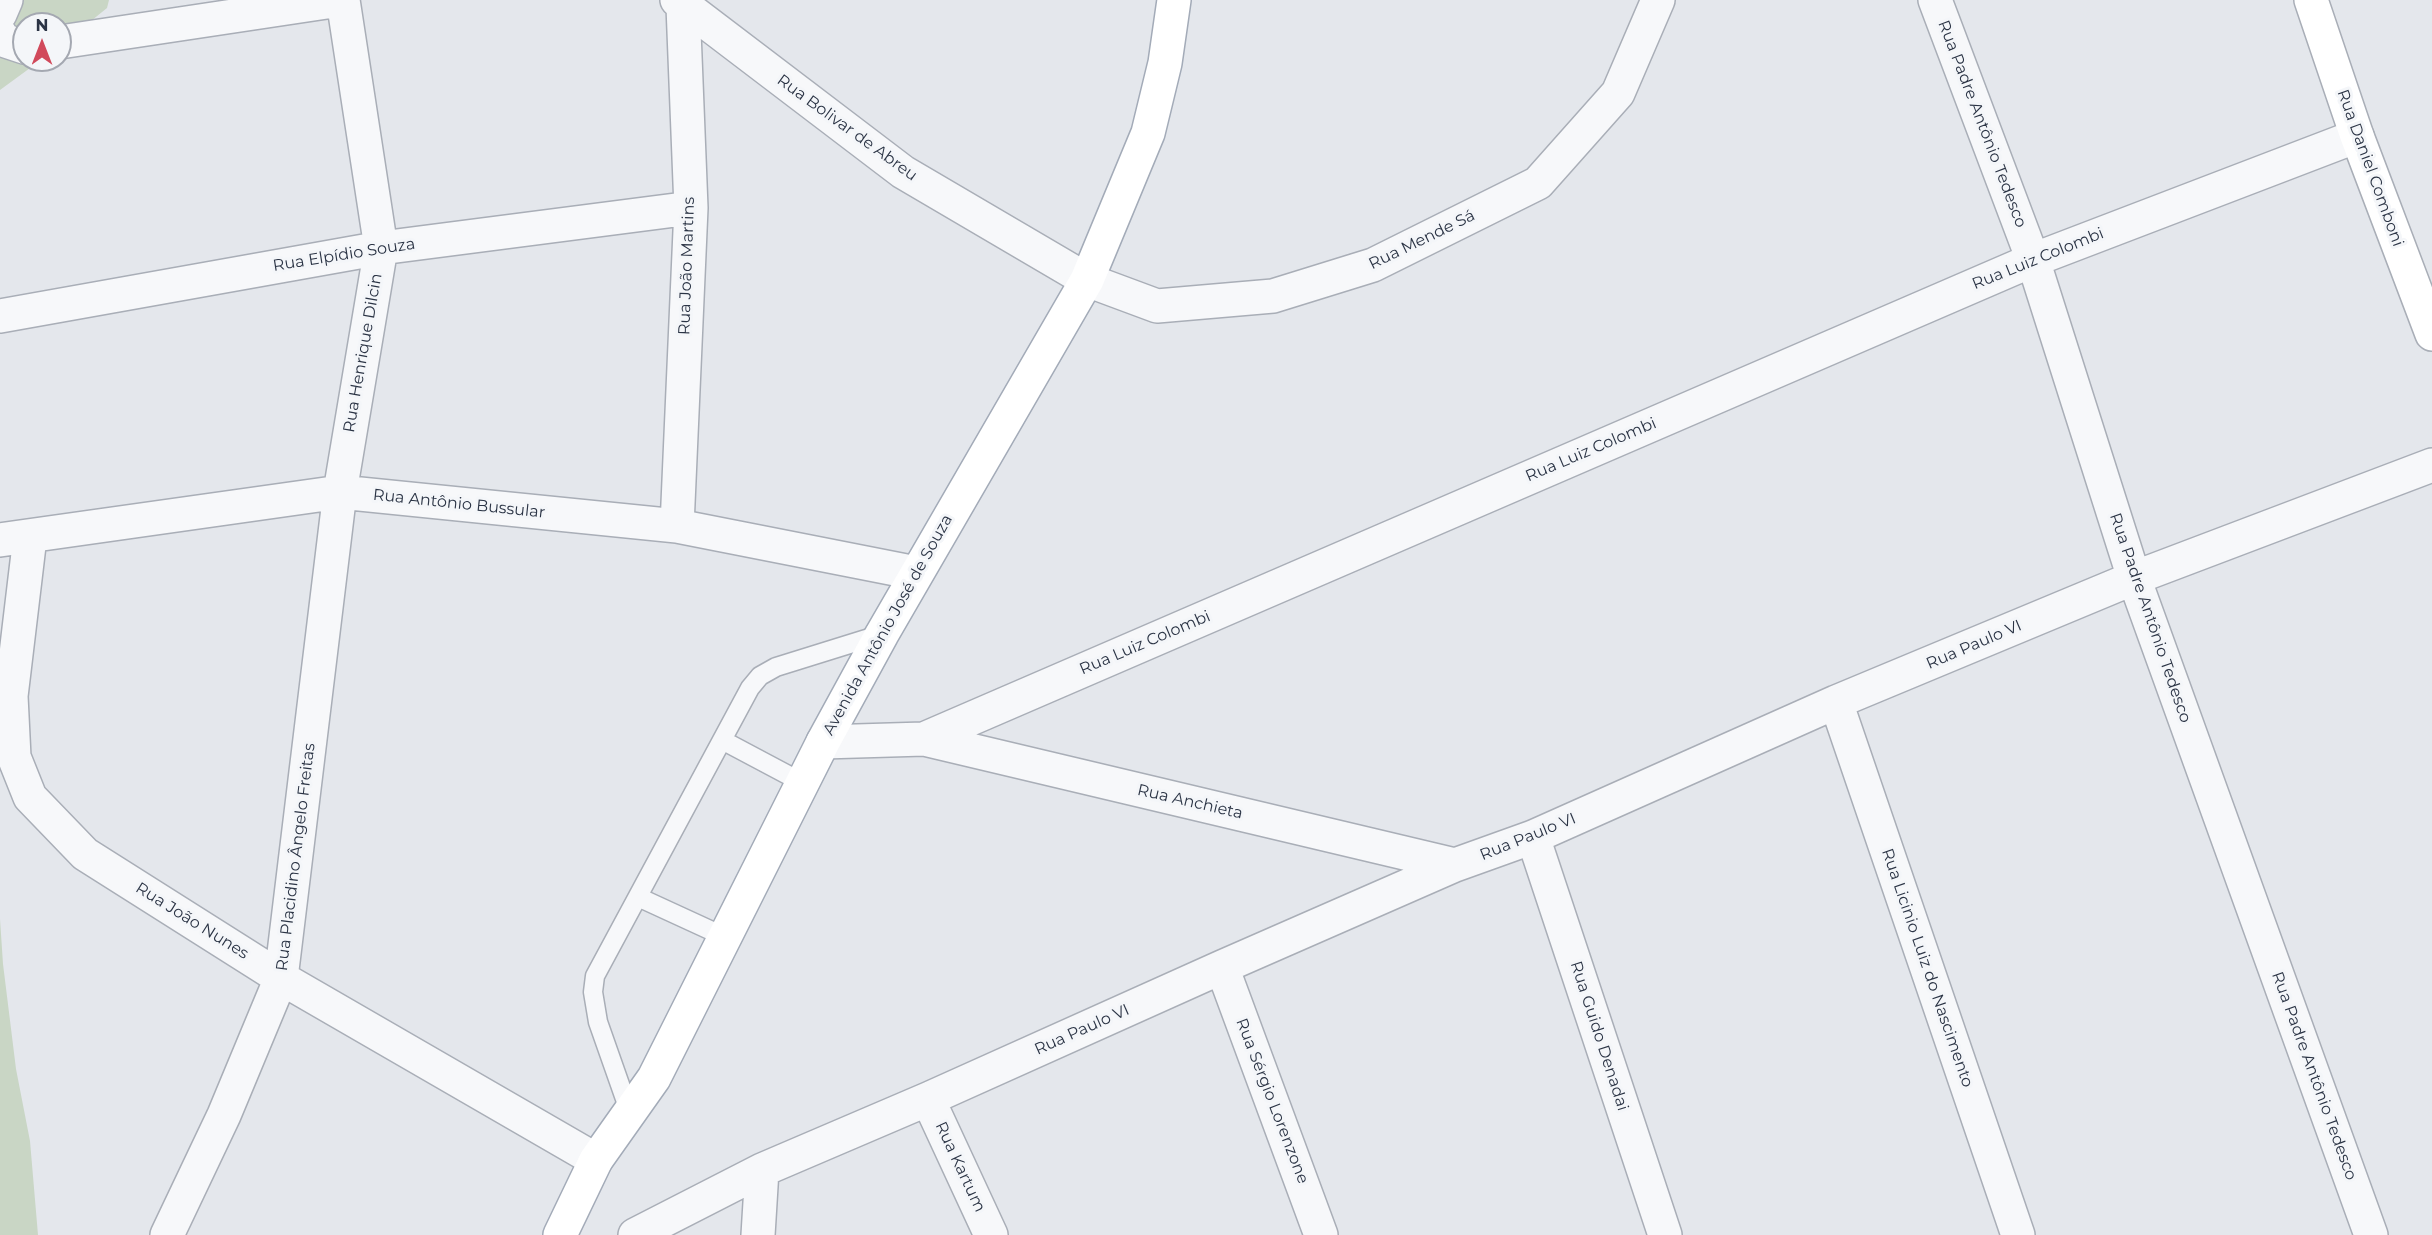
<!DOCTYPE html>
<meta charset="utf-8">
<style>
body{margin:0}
#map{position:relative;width:2432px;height:1235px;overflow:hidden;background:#e4e7ec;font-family:Montserrat,sans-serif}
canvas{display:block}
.north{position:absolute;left:12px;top:12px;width:60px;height:60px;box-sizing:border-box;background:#f4f6f9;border:2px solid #a4a8b1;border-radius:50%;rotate:0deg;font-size:16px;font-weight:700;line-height:24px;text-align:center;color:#2b3445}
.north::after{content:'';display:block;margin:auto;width:21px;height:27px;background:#d1495b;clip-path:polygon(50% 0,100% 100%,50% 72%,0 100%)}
</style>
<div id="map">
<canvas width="2432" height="1235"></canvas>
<div class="north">N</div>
</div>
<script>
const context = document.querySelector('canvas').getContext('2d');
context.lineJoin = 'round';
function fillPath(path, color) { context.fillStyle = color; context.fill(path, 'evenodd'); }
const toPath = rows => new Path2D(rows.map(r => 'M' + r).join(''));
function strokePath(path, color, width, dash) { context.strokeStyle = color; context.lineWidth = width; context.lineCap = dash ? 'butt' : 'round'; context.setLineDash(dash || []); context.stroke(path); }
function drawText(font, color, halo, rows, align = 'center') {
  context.font = font + ' Montserrat,sans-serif'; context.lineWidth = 6; context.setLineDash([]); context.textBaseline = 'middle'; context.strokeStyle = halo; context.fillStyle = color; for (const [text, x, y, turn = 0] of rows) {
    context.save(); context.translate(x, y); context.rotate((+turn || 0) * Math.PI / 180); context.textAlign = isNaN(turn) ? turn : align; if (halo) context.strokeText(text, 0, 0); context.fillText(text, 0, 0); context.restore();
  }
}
fillPath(toPath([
 [0,0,109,0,107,8,60,46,60,24,24,24,24,60,41,60,0,90],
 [0,919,3,964,16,1069,30,1141,38,1235,0,1235]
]), '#c9d6c5');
const lane = toPath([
 [722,740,803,783],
 [638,897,725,937],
 [630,1113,598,1022,593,992,595,976,750,688,760,676,776,667,882,634]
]);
const street = toPath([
 [677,0,903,172,1087,280,1157,306,1273,296,1373,265,1538,183,1618,93,1658,0],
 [1935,0,2033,260,2134,578,2371,1235],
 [0,14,6,0],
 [0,34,3,40,24,47],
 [60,42,340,0],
 [0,316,381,248,691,208],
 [677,526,691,208,683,6],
 [30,537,11,696,14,757,30,797,85,854,281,978,596,1160],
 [0,540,340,492,677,526,916,573],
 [1836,702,2018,1235],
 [924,739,1455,865],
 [823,742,924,739,2033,260,2357,136],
 [1533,837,1665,1235],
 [1222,967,1321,1235],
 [928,1099,991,1235],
 [167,1235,224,1115,281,978,340,492,381,248,343,0],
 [635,1235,762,1170,928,1099,1222,967,1455,865,1533,837,1836,702,2134,578,2432,465],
 [758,1235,762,1170]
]);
const secondary = toPath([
 [2311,0,2357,136,2432,334]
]);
const primary = toPath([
 [560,1235,596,1160,654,1078,823,742,882,634,1087,280,1148,133,1165,63,1174,0]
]);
strokePath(lane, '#a9aeb7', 21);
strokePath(street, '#a9aeb7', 36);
strokePath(secondary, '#a9aeb7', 36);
strokePath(primary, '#a3abb8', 36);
strokePath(lane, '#f7f8fa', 18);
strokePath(street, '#f7f8fa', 33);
strokePath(secondary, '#fff', 33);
strokePath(primary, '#fff', 33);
drawText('16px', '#2b3445', '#f4f6f9', [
 ["Rua Padre Antônio Tedesco",1982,124,69],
 ["Rua Bolivar de Abreu",847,128,36],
 ["Rua Daniel Comboni",2370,168,70],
 ["Rua Mende Sá",1422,240,-26],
 ["Rua Elpídio Souza",344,255,-9],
 ["Rua Luiz Colombi",2038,259,-22],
 ["Rua João Martins",687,266,-88],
 ["Rua Henrique Dilcin",363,353,-80],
 ["Rua Luiz Colombi",1591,450,-23],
 ["Rua Antônio Bussular",459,504,6],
 ["Rua Padre Antônio Tedesco",2150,618,71],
 ["Avenida Antônio José de Souza",888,625,-61],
 ["Rua Luiz Colombi",1145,643,-23],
 ["Rua Paulo VI",1974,645,-23],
 ["Rua Anchieta",1190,802,13],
 ["Rua Paulo VI",1528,837,-22],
 ["Rua Placidino Ângelo Freitas",296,857,-83],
 ["Rua João Nunes",192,921,32],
 ["Rua Licinio Luiz do Nascimento",1927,968,71],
 ["Rua Paulo VI",1082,1030,-24],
 ["Rua Guido Denadai",1599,1036,72],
 ["Rua Padre Antônio Tedesco",2314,1076,70],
 ["Rua Sérgio Lorenzone",1272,1101,69],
 ["Rua Kartum",960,1167,65]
]);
</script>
